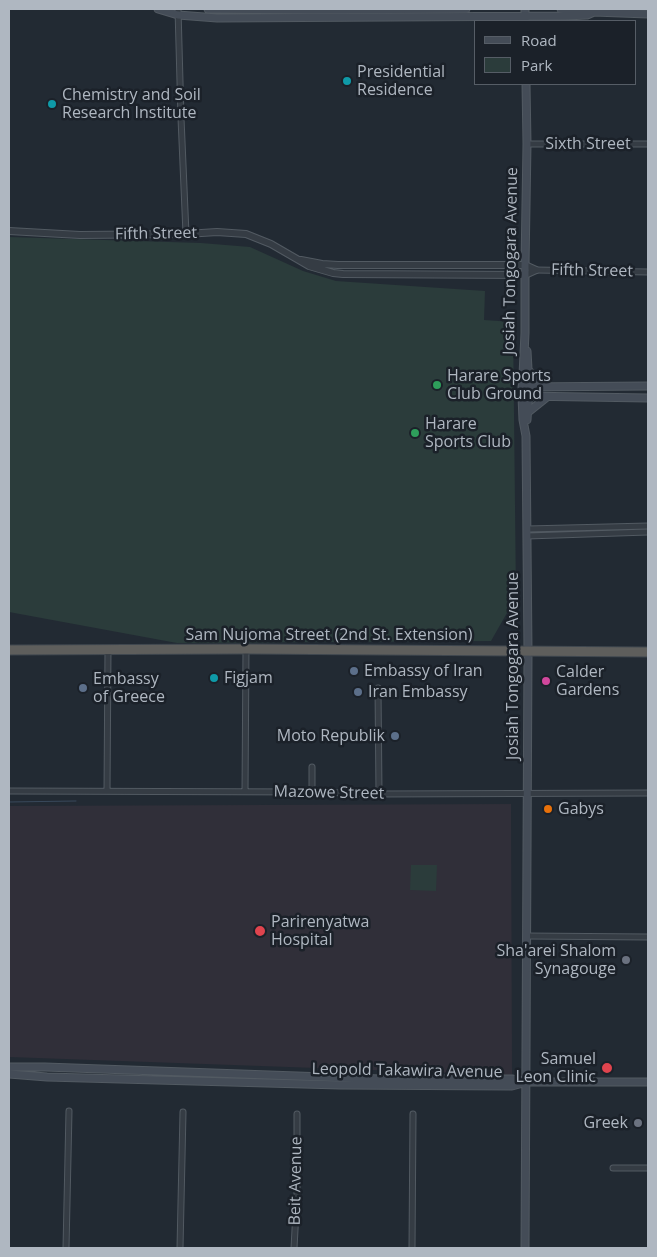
<!DOCTYPE html>
<style>
body{margin:0}
#map{position:relative;width:657px;height:1257px;overflow:hidden;background:#222a33;font-family:"Open Sans",sans-serif}
canvas{display:block}
.frame{position:absolute;inset:0;border:10px solid #afb7c1;pointer-events:none}
.legend{position:absolute;left:474px;top:20px;width:162px;height:65px;box-sizing:border-box;background:#1b2129;border:1px solid #565d66;margin:0;padding:6px 9px;list-style:none;font-size:15px;color:#afb7c1}
.legend li{display:flex;align-items:center;gap:10px;height:25px}
.legend b{width:25px;border:1px solid #565d66}
</style>
<div id="map">
<canvas width="657" height="1257"></canvas>
<div class="frame"></div>
<ul class="legend">
<li><b style="height:6px;background:#444c57"></b>Road</li>
<li><b style="height:14px;background:#2b3c3b"></b>Park</li>
</ul>
</div>
<script>
const context = document.querySelector('canvas').getContext('2d');
context.lineJoin = 'round';
function fillPath(path, color) { context.fillStyle = color; context.fill(path, 'evenodd'); }
const toPath = rows => new Path2D(rows.map(r => 'M' + r).join(''));
function strokePath(path, color, width, dash) { context.strokeStyle = color; context.lineWidth = width; context.lineCap = dash ? 'butt' : 'round'; context.setLineDash(dash || []); context.stroke(path); }
function drawText(font, color, halo, rows, align = 'center') {
  context.font = font + ' "Open Sans",sans-serif'; context.lineWidth = 5; context.setLineDash([]); context.textBaseline = 'middle'; context.strokeStyle = halo; context.fillStyle = color; for (const [text, x, y, turn = 0] of rows) {
    context.save(); context.translate(x, y); context.rotate((+turn || 0) * Math.PI / 180); context.textAlign = isNaN(turn) ? turn : align; if (halo) context.strokeText(text, 0, 0); context.fillText(text, 0, 0); context.restore();
  }
}
fillPath(toPath([
 [511,804,512,1075,9,1057,9,806]
]), '#302f39');
fillPath(toPath([
 [9,237,201,243,250,247,303,271,336,281,485,291,484,320,513,322,516,597,491,641,177,643,9,612],
 [411,865,437,865,436,891,410,890]
]), '#2b3c3b');
strokePath(toPath([
 [9,802,76,801]
]), '#39495b', 1);
const minor = toPath([
 [178,9,181,118,186,234],
 [527,144,648,144],
 [536,270,648,272],
 [527,529,648,526],
 [527,536,648,532],
 [378,688,379,794],
 [312,767,312,792],
 [9,791,312,792,379,794,648,793],
 [107,791,108,650],
 [245,792,246,649],
 [527,936,648,937],
 [613,1168,648,1168],
 [66,1248,69,1111],
 [180,1248,183,1112],
 [294,1248,297,1193,297,1114],
 [412,1248,413,1114]
]);
const tertiary = toPath([
 [9,231,80,235,186,234,217,232,246,234,271,244,309,266,333,273,343,274,525,275,536,270],
 [301,260,322,264,338,265,525,265,536,270]
]);
const secondary = toPath([
 [158,9,178,15,217,18,566,16,587,15,594,12],
 [208,9,308,10,466,9],
 [525,9,525,21],
 [561,9,594,12,648,14],
 [529,371,536,378,547,386],
 [522,387,648,386],
 [522,396,648,398],
 [527,413,547,397],
 [527,420,529,387,527,351],
 [9,1067,45,1067,381,1079,512,1079,526,1082,648,1082],
 [9,1074,47,1077,340,1085,512,1086,523,1083],
 [525,1248,528,652,526,436,523,420,522,396,525,333,525,265,527,144,526,84]
]);
const trunk = toPath([
 [9,650,246,649,648,652]
]);
strokePath(minor, '#525a62', 7);
strokePath(tertiary, '#525a62', 8);
strokePath(secondary, '#525a62', 9);
strokePath(trunk, '#3f474f', 11);
strokePath(minor, '#353c44', 5);
strokePath(tertiary, '#353c44', 6);
strokePath(secondary, '#444c57', 7);
strokePath(trunk, '#5e5e5c', 9);
for (const [x, y, r, color] of [
 [347,81,5,"#0f9aa8"],
 [52,104,5,"#0f9aa8"],
 [437,385,5,"#2e9e5b"],
 [415,433,5,"#2e9e5b"],
 [354,671,5,"#5c6f8a"],
 [214,678,5,"#0f9aa8"],
 [546,681,5,"#d1479c"],
 [83,688,5,"#5c6f8a"],
 [358,692,5,"#5c6f8a"],
 [395,736,5,"#5c6f8a"],
 [548,809,5,"#e8710a"],
 [260,931,6,"#e0444e"],
 [626,960,5,"#6b7280"],
 [607,1068,6,"#e0444e"],
 [638,1123,5,"#6b7280"]
]) { const dot = new Path2D(); dot.arc(x, y, r, 0, 2 * Math.PI); context.fillStyle = color; context.fill(dot); strokePath(dot, '#1b2129', 2); }
drawText('16px', '#afb7c1', '#1b2129', [
 ["Presidential",357,72],
 ["Residence",357,90],
 ["Chemistry and Soil",62,95],
 ["Research Institute",62,113],
 ["Harare Sports",447,376],
 ["Club Ground",447,394],
 ["Harare",425,424],
 ["Sports Club",425,442],
 ["Embassy of Iran",364,671],
 ["Calder",556,672],
 ["Gardens",556,690],
 ["Figjam",224,678],
 ["Embassy",93,679],
 ["of Greece",93,697],
 ["Iran Embassy",368,692],
 ["Moto Republik",385,736,"right"],
 ["Gabys",558,809],
 ["Parirenyatwa",271,922],
 ["Hospital",271,940],
 ["Sha'arei Shalom",616,951,"right"],
 ["Synagouge",616,969,"right"],
 ["Samuel",596,1059,"right"],
 ["Leon Clinic",596,1077,"right"],
 ["Greek",628,1123,"right"]
], 'left');
drawText('16px', '#afb7c1', '#1b2129', [
 ["Sixth Street",588,144],
 ["Fifth Street",156,234,-1],
 ["Josiah Tongogara Avenue",511,261,-89],
 ["Fifth Street",592,271,1],
 ["Sam Nujoma Street (2nd St. Extension)",329,635],
 ["Josiah Tongogara Avenue",513,666,-90],
 ["Mazowe Street",329,793,1],
 ["Leopold Takawira Avenue",407,1071,1],
 ["Beit Avenue",296,1181,-89]
]);
</script>
